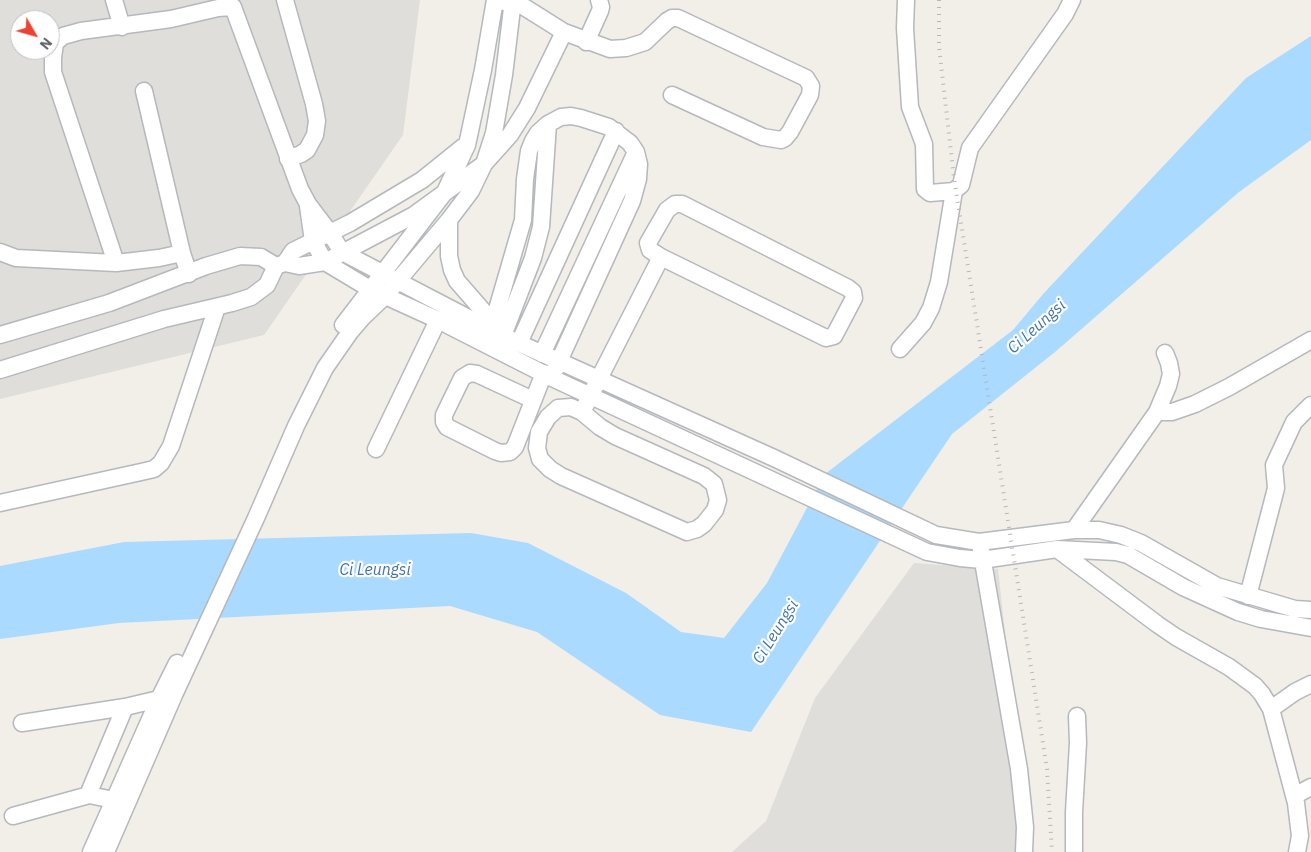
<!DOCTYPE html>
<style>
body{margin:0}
#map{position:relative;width:1311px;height:852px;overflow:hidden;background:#f1efe8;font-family:"IBM Plex Sans",sans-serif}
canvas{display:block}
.north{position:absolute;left:10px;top:10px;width:50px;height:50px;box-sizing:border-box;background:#fff;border:1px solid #bfc1c3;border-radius:50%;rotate:128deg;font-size:14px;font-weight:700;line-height:20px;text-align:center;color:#5f6368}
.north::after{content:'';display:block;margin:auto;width:18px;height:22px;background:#ea4335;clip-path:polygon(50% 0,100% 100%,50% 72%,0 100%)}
</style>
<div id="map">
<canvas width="1311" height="852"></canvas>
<div class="north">N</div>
</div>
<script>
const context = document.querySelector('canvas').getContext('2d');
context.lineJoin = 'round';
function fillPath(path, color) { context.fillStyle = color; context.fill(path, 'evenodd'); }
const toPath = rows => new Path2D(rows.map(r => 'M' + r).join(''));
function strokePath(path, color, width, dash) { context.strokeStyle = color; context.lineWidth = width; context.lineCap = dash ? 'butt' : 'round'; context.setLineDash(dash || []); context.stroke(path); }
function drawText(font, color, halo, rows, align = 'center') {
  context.font = font + ' "IBM Plex Sans",sans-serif'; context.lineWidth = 4.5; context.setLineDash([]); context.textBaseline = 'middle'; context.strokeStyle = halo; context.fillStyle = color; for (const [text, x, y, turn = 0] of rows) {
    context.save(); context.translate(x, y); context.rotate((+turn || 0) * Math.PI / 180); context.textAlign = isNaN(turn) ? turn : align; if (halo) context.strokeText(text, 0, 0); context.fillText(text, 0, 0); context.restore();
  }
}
fillPath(toPath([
 [0,0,420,0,403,135,264,335,0,399],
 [20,20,50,20,50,50,20,50],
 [914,563,998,569,1029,852,732,852,766,821,815,698]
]), '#e0deda');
fillPath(toPath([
 [1311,36,1311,140,1239,192,1055,352,952,434,751,732,660,715,537,632,450,606,119,623,0,639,0,566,124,542,471,533,528,543,626,593,681,632,724,638,767,583,825,474,1013,330,1044,293,1246,78]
]), '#aadaff');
const minor = toPath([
 [114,0,122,27],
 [285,0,314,104,317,121,315,135,307,150,301,154,288,159],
 [504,2,513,0,564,32,610,49,626,48,645,42,667,21,672,18,678,18,806,78,811,86,810,95,790,132,785,138,781,140,763,137,672,95],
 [586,42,600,11,601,7,599,0],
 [144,91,182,253],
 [954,191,961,185,970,148,1065,14,1072,0],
 [308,206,313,241,325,262,370,289,438,320,552,378,927,552,960,558,982,560,1057,549,1116,552,1128,555,1183,587,1238,612,1261,619,1311,628],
 [449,220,449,256,452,270,457,281,484,312,489,328],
 [0,252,16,258,116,263,159,258,182,253,189,274],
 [116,263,53,72,53,58,55,43,63,36,81,31,171,19,218,8,233,7,300,189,308,204,330,233,342,252,503,336,774,458,936,535,979,542,1074,530,1099,530,1121,535,1141,543,1217,586,1295,609,1311,610],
 [285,263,293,251,350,223,422,180,463,147],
 [343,325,445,192,467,145,483,70,495,0],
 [491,330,523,220,525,179,529,151,533,141,538,133,548,124,561,117,571,116,581,118,609,127,630,143,636,152,639,164,638,179,632,201,555,370],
 [0,335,109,303,206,266,240,256,261,257,276,266,285,263,299,266,325,262,414,215,484,164,510,135,527,108,564,32],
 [503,336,533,258,541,227,548,124],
 [519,343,616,131],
 [900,349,923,323,931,308,939,282,954,191,930,193,925,189,924,144,910,107,905,28,906,0],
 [542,354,636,152],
 [0,370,164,319,232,303,251,297,267,285,276,266],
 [533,400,477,374,470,373,462,378,444,415,444,422,447,427,495,451,501,453,510,452,515,447,544,373],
 [571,407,582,412,600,427,615,436,704,476,714,484,718,500,715,510,704,524,697,529,687,532,561,476,550,469,540,459,537,448,539,432,548,417,558,408,571,407],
 [582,412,661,257,826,338,834,336,854,298,853,292,848,288,682,204,675,204,667,210,648,243,650,250,661,257],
 [1157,412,1172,412,1195,404,1229,387,1311,340],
 [376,449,438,320],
 [0,503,141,472,154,469,161,463,171,446,217,307],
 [1074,530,1157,412,1168,386,1171,374,1169,363,1165,353],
 [1057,549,1157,624,1176,637,1229,667,1255,686,1262,694,1271,709,1296,803,1300,836,1297,852],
 [981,550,1019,769,1025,827,1024,852],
 [1248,596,1274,496,1276,488,1274,465,1294,422,1311,405],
 [1271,709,1295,692,1311,684],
 [22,723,125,707],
 [1294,796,1311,787],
 [124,802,89,795,90,790,125,707,159,699],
 [13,816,89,795],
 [91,852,159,699,177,663],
 [106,852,174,695,256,518,296,426,325,368,350,332,362,318,385,296,449,220,471,191,484,164,494,133,504,75,513,0],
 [1074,852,1074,812,1078,743,1077,716]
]);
strokePath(minor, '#b5b8bc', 19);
strokePath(minor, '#fff', 16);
strokePath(toPath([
 [939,0,939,47,954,178,1047,769,1052,852]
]), '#b6b7b8', 4, [1, 6]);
drawText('italic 16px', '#4174aa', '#fff', [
 ["Ci Leungsi",1037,327,-42],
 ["Ci Leungsi",375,570],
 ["Ci Leungsi",776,632,-58]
]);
</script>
